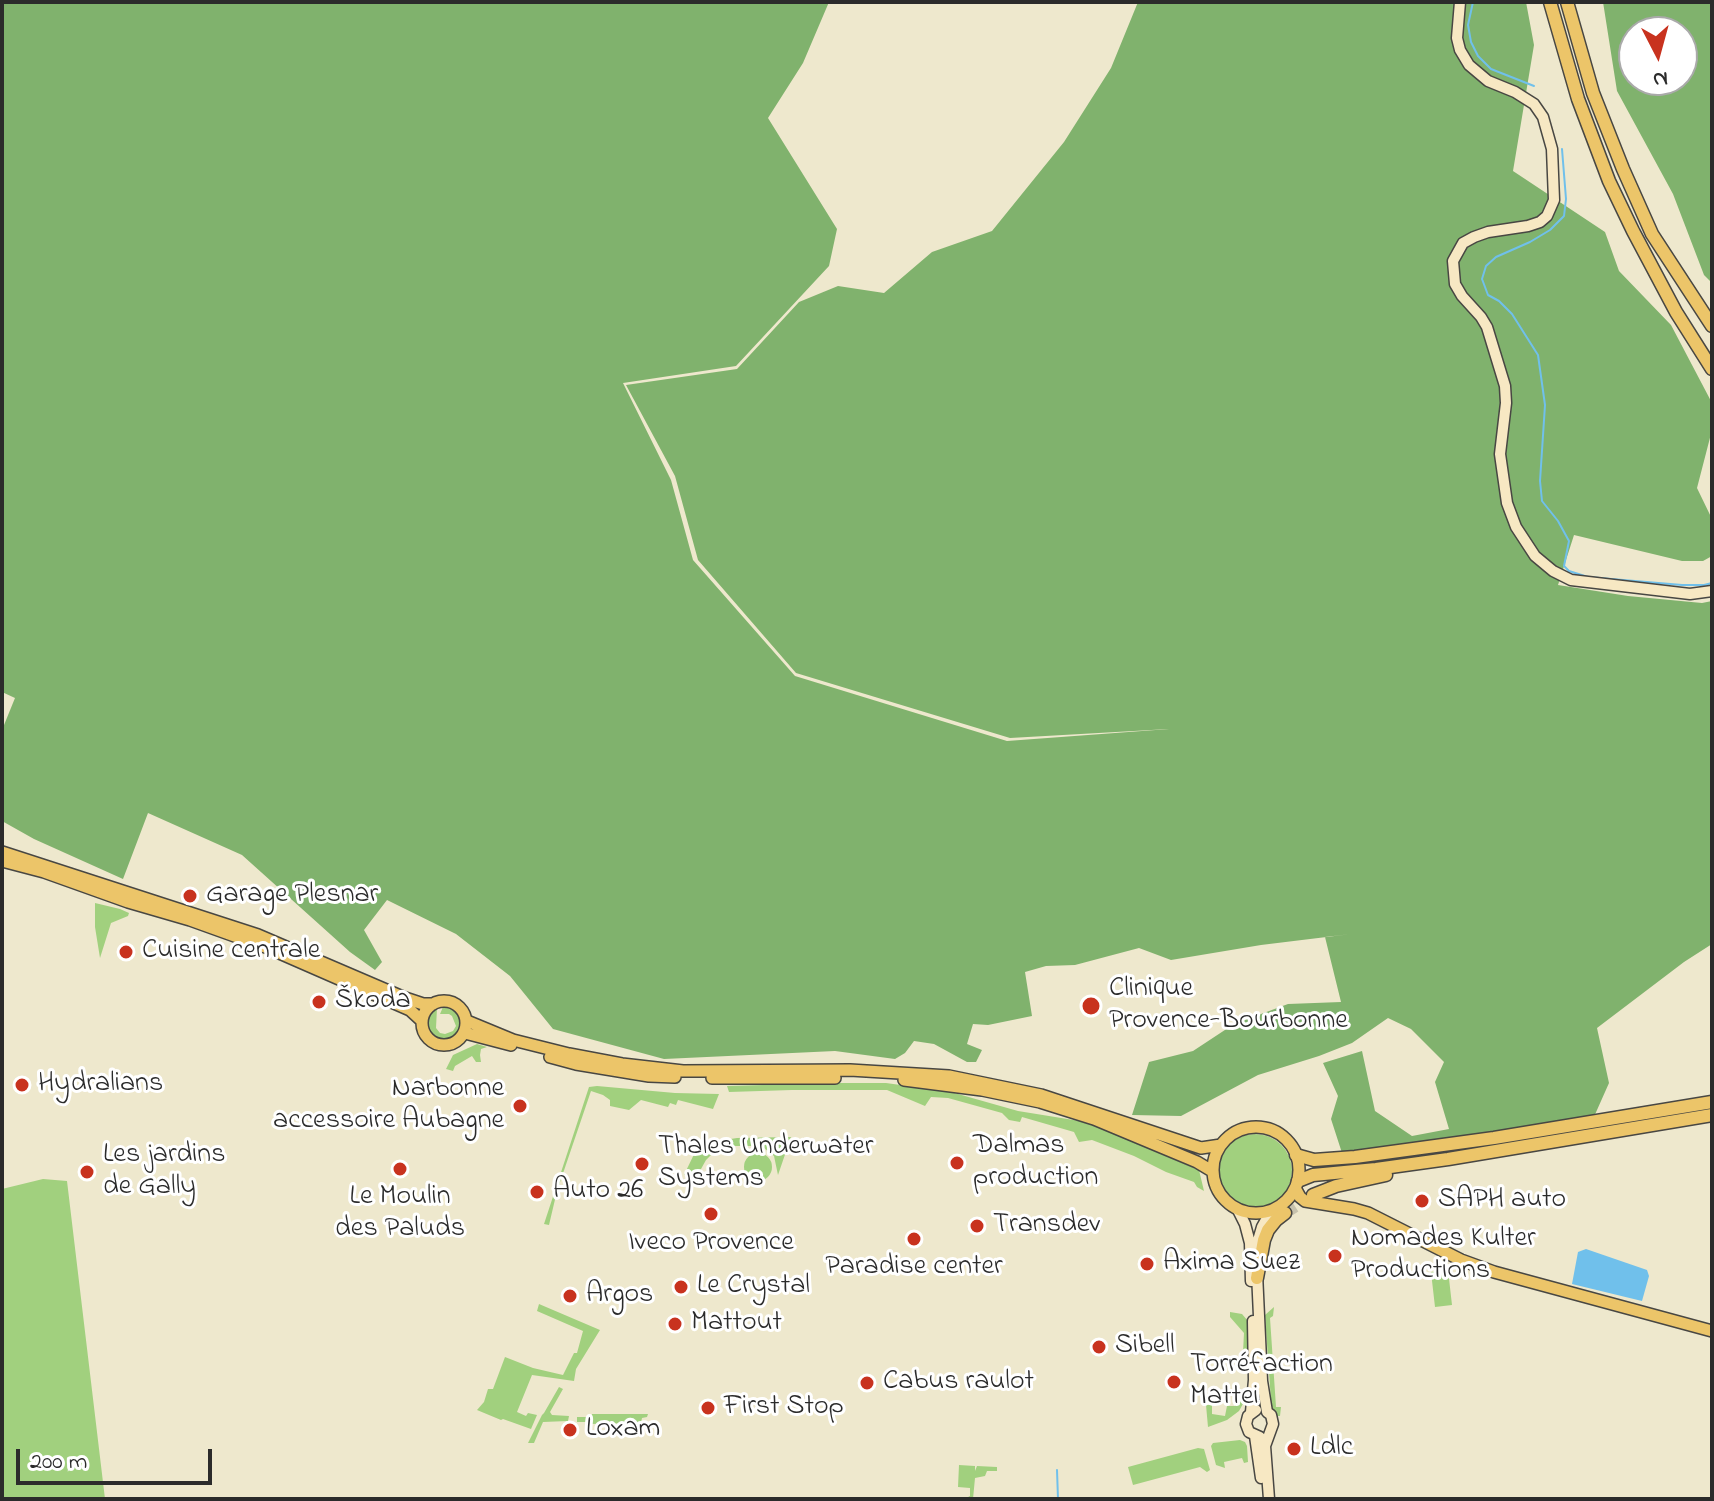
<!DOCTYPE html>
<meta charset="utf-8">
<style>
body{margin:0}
#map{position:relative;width:1714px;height:1501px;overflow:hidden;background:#eee8cd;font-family:"Indie Flower",sans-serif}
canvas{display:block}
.frame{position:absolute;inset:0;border:4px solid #2b2b2b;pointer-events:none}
.north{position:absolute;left:1618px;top:16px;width:80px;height:80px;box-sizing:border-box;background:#fff;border:2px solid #aaa;border-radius:50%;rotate:174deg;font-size:22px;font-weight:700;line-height:32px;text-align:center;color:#2b2b2b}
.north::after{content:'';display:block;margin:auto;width:28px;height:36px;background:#c8321e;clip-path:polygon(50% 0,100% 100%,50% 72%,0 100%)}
.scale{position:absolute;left:16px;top:1449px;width:196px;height:36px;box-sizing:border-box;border:4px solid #2b2b2b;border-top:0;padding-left:10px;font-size:24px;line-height:28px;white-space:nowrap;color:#2b2b2b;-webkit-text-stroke:6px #fff;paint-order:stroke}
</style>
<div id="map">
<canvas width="1714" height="1501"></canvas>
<div class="frame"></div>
<div class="north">N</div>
<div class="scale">200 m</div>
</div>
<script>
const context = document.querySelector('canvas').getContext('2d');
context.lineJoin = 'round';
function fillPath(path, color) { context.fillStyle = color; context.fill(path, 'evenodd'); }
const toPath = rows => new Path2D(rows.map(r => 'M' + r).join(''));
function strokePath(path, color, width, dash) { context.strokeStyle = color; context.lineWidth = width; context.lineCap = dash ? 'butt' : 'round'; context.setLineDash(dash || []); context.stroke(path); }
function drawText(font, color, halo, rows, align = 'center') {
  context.font = font + ' "Indie Flower",sans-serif'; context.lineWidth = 6; context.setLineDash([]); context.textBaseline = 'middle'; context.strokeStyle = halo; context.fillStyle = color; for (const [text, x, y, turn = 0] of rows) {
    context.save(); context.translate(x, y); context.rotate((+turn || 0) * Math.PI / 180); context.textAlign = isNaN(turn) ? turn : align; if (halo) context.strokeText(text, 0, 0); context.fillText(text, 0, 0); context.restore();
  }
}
fillPath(toPath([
 [95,903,120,909,129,913,128,916,111,923,100,958,95,927],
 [443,1007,458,1011,462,1019,460,1033,455,1038,446,1041,435,1039,430,1033,428,1025,429,1017,437,1008,436,1028,440,1033,445,1034,453,1031,456,1026,452,1016,449,1014,440,1014],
 [477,1044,487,1047,481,1049,480,1055,481,1062,476,1062,472,1056,455,1066,453,1071,446,1069,453,1055],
 [835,1083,886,1083,951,1092,1018,1111,1086,1122,1199,1170,1204,1191,1197,1187,1194,1182,1166,1172,1134,1156,1092,1140,1079,1142,1074,1132,1022,1117,1020,1122,1009,1120,1002,1113,948,1098,931,1097,925,1106,887,1090,792,1090,729,1092,727,1086],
 [597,1086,675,1093,719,1094,713,1109,678,1100,676,1105,670,1103,668,1107,641,1100,629,1110,610,1106,610,1100,603,1095,591,1091,557,1191,549,1225,544,1224,589,1087],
 '1218 1171a37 37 0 1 1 74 0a37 37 0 1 1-74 0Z',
 [791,1137,778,1175,774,1156,764,1148,755,1146,730,1146,717,1149,706,1160,696,1178,684,1175,699,1144,737,1138],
 '744 1167a14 14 0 1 1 28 0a14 14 0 1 1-28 0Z',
 [43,1179,67,1181,105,1499,2,1499,2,1189],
 [1448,1270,1452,1305,1435,1307,1431,1272],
 [539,1304,600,1330,576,1369,574,1381,532,1375,517,1412,526,1416,528,1413,537,1415,531,1429,503,1419,501,1420,477,1410,484,1402,488,1389,493,1389,505,1357,533,1368,563,1375,574,1353,577,1353,583,1331,537,1311],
 [1274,1307,1273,1316,1270,1318,1276,1407,1281,1407,1280,1416,1276,1416,1273,1412,1271,1401,1265,1315],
 [1230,1312,1242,1314,1248,1321,1248,1372,1242,1372,1244,1333,1230,1317],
 [559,1387,563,1389,550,1412,552,1415,569,1416,568,1421,543,1422,534,1443,528,1443,542,1415,544,1413],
 [1237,1396,1241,1396,1244,1402,1239,1411,1227,1420,1208,1427,1206,1405,1212,1405,1212,1414,1225,1416,1227,1406,1235,1406],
 [592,1414,648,1414,647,1417,642,1418,641,1423,590,1424,589,1422,577,1422,577,1417,591,1417],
 [1240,1440,1245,1442,1247,1446,1248,1462,1244,1463,1242,1458,1224,1462,1225,1468,1216,1465,1211,1446,1213,1443],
 [1198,1448,1204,1449,1210,1470,1207,1472,1200,1467,1133,1485,1128,1467],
 [959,1465,975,1466,975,1471,977,1466,997,1467,997,1471,987,1471,985,1476,975,1478,973,1499,964,1499,970,1496,970,1488,958,1487]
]), '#a1d07e');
fillPath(toPath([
 [2,2,829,2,803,63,768,118,837,229,829,266,736,366,623,383,671,480,693,560,795,676,1007,741,1169,729,1010,738,796,673,698,560,675,476,626,385,737,369,799,302,838,286,884,293,932,252,992,231,1064,142,1111,68,1138,2,1526,2,1534,45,1513,171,1605,232,1619,271,1671,325,1712,403,1712,430,1697,488,1712,519,1712,556,1703,561,1682,561,1574,535,1558,585,1628,596,1702,603,1712,601,1712,944,1684,962,1597,1028,1609,1083,1593,1119,1342,1153,1331,1119,1338,1096,1323,1063,1362,1051,1375,1111,1412,1136,1449,1129,1435,1082,1444,1062,1411,1029,1388,1018,1352,1043,1319,1056,1258,1075,1181,1116,1132,1115,1149,1062,1193,1051,1234,1024,1288,1004,1341,1002,1325,937,1351,934,1261,945,1171,960,1139,948,1075,965,1046,966,1025,972,1032,1016,988,1025,973,1024,967,1044,982,1050,976,1062,967,1062,934,1044,914,1041,905,1053,895,1059,835,1051,664,1059,553,1029,510,976,456,934,387,900,364,930,382,962,375,970,350,952,242,855,148,813,123,879,34,839,2,821,2,730,15,698,2,692],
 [1603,2,1712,2,1712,283,1704,275,1673,194,1617,91],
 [1634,32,1682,32,1682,80,1634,80]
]), '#80b26d');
fillPath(toPath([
 [1586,1249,1647,1270,1649,1276,1642,1301,1572,1284,1578,1252]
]), '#70c0eb');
strokePath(toPath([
 [1473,2,1468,25,1471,42,1478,56,1491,69,1534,86],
 [1562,149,1566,199,1564,216,1550,230,1530,242,1496,257,1486,266,1482,279,1488,295,1499,301,1512,314,1538,355,1545,405,1540,481,1542,501,1558,521,1569,541,1564,566,1569,571,1588,577,1682,585,1704,585,1712,583],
 [1057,1470,1058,1499]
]), '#70c0eb', 2);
strokePath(toPath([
 [1285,1213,1313,1195]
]), '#c7c2ad', 12, [12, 6]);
const secondary = toPath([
 [1460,2,1457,38,1460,50,1469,65,1488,81,1515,92,1534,104,1543,117,1552,149,1554,200,1547,216,1540,222,1528,226,1488,232,1474,237,1463,243,1453,261,1455,284,1462,296,1481,317,1487,327,1505,386,1506,403,1500,454,1507,503,1516,527,1535,556,1553,571,1571,580,1690,594,1712,591],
 [1238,1210,1245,1224,1250,1243,1251,1281],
 [1257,1257,1257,1244,1262,1227,1271,1211],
 [1257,1273,1262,1381,1267,1412,1271,1415,1273,1424,1265,1446,1269,1499],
 [1256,1410,1248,1416,1246,1424,1249,1432,1260,1437],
 [1251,1412,1254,1380,1253,1321],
 [1255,1436,1261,1478]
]);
const primary = toPath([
 [2,852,258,935,405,998,423,1004,433,1004],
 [2,861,44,872,128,902,190,920,268,948,410,1010,422,1021],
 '422 1023a22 22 0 1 1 44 0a22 22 0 1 1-44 0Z',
 [467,1021,513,1040,569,1054,622,1064,683,1071,850,1070,949,1076,1041,1095,1201,1148,1221,1145],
 [465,1033,511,1045],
 [550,1057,576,1064,649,1076,675,1077],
 [712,1078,835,1078],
 [904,1080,982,1090,1040,1102,1094,1119,1197,1162,1212,1171],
 '1213 1170a43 43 0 1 1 86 0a43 43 0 1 1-86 0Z',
 [1295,1188,1300,1197,1305,1201,1354,1209,1368,1213,1461,1260,1494,1272,1712,1331]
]);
const highway = toPath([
 [1550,2,1578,99,1609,181,1633,231,1676,312,1712,369],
 [1567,2,1593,93,1623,169,1652,234,1712,326],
 [1296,1155,1314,1160,1355,1157,1494,1138,1712,1102],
 [1298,1181,1313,1175,1376,1169,1448,1159,1712,1115],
 [1313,1195,1336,1186,1386,1175],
 [1257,1278,1264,1240,1268,1230,1276,1220,1285,1213]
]);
strokePath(secondary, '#484743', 13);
strokePath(primary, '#484743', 14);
strokePath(highway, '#484743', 15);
strokePath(secondary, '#f7e8c3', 10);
strokePath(primary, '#ecc569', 11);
strokePath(highway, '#ecc569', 12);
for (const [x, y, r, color] of [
 [190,896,8,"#c8321e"],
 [126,952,8,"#c8321e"],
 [319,1002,8,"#c8321e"],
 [1091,1006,10,"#c8321e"],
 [22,1085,8,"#c8321e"],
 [520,1106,8,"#c8321e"],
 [957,1163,8,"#c8321e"],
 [642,1164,8,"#c8321e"],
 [400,1169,8,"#c8321e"],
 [87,1172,8,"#c8321e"],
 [537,1192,8,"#c8321e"],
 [1422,1201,8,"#c8321e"],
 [711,1214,8,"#c8321e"],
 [977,1226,8,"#c8321e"],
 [914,1239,8,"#c8321e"],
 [1335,1256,8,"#c8321e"],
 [1147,1264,8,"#c8321e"],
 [681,1287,8,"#c8321e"],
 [570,1296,8,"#c8321e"],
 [675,1324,8,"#c8321e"],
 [1099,1347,8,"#c8321e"],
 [1174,1382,8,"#c8321e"],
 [867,1383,8,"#c8321e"],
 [708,1408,8,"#c8321e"],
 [570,1430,8,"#c8321e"],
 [1294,1449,8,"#c8321e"]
]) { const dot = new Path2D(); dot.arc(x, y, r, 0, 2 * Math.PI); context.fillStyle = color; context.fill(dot); strokePath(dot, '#fff', 3); }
drawText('28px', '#2b2b2b', '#fff', [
 ["Garage Plesnar",206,896],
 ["Cuisine centrale",142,952],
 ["Clinique",1109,990],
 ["Provence-Bourbonne",1109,1022],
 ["Škoda",335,1002],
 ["Hydralians",38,1085],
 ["Narbonne",504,1090,"right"],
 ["accessoire Aubagne",504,1122,"right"],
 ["Dalmas",973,1147],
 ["production",973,1179],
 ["Thales Underwater",658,1148],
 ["Systems",658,1180],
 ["Les jardins",103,1156],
 ["de Gally",103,1188],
 ["Auto 26",553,1192],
 ["Le Moulin",400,1198,"center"],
 ["des Paluds",400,1230,"center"],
 ["SAPH auto",1438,1201],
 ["Transdev",993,1226],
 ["Nomades Kulter",1351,1240],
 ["Productions",1351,1272],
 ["Iveco Provence",711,1244,"center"],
 ["Axima Suez",1163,1264],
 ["Paradise center",914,1268,"center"],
 ["Le Crystal",697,1287],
 ["Argos",586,1296],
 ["Mattout",691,1324],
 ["Sibell",1115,1347],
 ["Torréfaction",1190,1366],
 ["Mattei",1190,1398],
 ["Cabus raulot",883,1383],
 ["First Stop",724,1408],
 ["Loxam",586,1430],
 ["Ldlc",1310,1449]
], 'left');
</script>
